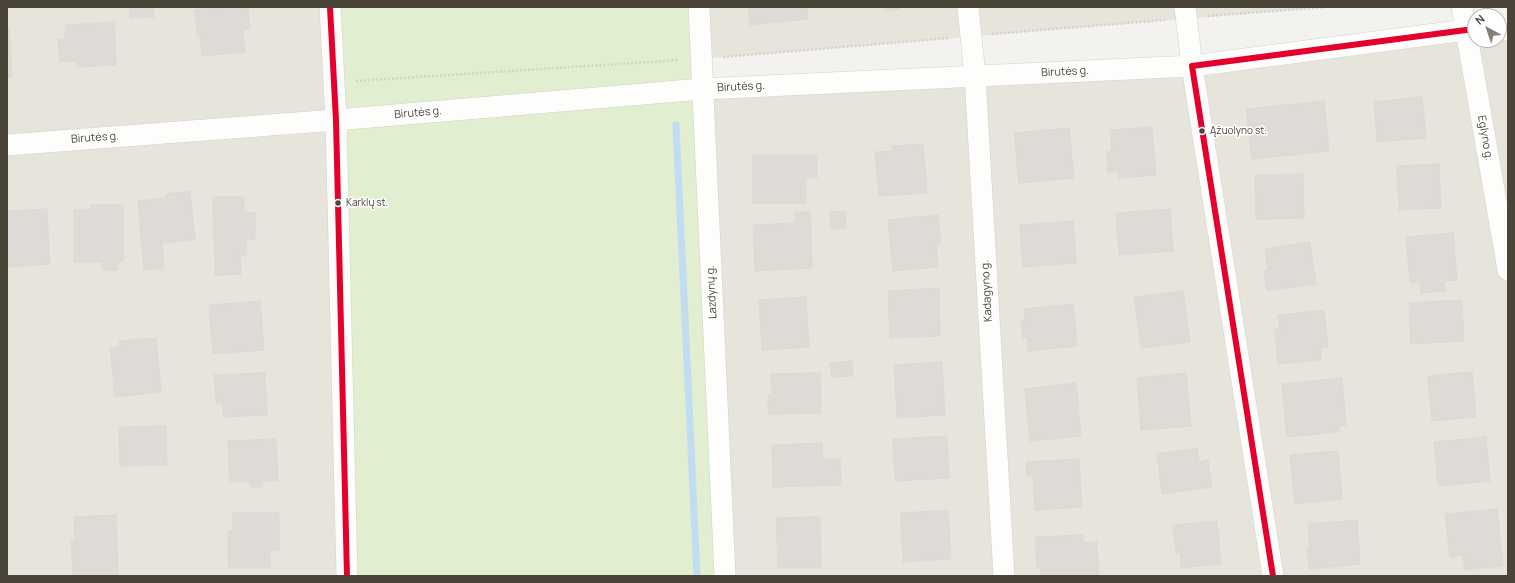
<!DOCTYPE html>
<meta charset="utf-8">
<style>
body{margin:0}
#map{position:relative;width:1515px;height:583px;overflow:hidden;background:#f4f2ee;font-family:Manrope,sans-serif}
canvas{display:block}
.frame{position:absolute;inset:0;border:8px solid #4b4439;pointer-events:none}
.north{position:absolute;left:1467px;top:8px;width:40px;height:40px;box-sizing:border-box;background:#fff;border:1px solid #b7b4b0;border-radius:50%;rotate:320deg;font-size:11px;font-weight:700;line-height:16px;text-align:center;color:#4b4439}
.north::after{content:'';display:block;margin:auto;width:14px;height:18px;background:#868178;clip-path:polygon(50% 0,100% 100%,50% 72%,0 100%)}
</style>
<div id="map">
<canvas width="1515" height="583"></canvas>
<div class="frame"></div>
<div class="north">N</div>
</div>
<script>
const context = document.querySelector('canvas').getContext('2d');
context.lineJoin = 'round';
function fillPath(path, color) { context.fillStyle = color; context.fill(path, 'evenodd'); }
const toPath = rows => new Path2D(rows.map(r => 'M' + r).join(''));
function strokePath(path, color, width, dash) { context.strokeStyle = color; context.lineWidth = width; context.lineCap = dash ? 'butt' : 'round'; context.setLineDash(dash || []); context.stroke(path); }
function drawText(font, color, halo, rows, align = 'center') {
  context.font = font + ' Manrope,sans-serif'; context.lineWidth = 3; context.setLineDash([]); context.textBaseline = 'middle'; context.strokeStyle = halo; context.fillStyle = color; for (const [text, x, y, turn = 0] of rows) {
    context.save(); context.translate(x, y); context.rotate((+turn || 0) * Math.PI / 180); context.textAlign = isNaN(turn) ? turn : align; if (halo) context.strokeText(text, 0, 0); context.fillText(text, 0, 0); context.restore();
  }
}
fillPath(toPath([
 [7,7,330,7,344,576,7,576],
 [699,7,1327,7,702,59],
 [1508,33,1508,576,727,576,702,89,1475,40,1499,40]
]), '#e7e4dc');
fillPath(toPath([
 [330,7,699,7,720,576,347,576]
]), '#e1eecf');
strokePath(toPath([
 [676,125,697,576]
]), '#c0ddf1', 7);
const building = toPath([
 [129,7,153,7,154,17,130,18,129,7],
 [227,7,248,7,250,28,243,29,245,52,202,56,200,35,197,35,195,10,227,7],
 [748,7,807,7,808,19,750,25,748,7],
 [885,7,900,7,900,9,885,11,885,7],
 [114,22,116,65,77,67,76,61,60,62,58,39,65,39,65,25,114,22],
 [7,28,9,28,12,77,7,77,7,28],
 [1422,97,1426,138,1377,142,1374,102,1422,97],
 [1324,101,1329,151,1252,159,1246,109,1324,101],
 [1152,127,1156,175,1118,178,1118,172,1108,172,1107,152,1112,151,1110,130,1152,127],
 [1069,128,1074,178,1019,183,1014,133,1069,128],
 [923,144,927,193,879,196,875,152,893,151,892,146,923,144],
 [753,155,817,155,817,178,806,178,806,203,753,203,753,155],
 [1439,164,1441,208,1399,210,1397,166,1439,164],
 [1303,174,1304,218,1256,219,1255,175,1303,174],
 [190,191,195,240,162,243,164,268,144,270,138,201,166,198,166,194,190,191],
 [213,197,244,197,244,212,255,212,255,239,246,239,247,255,240,255,241,274,215,275,213,197],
 [91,205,123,205,123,262,117,262,117,270,102,270,102,262,74,262,74,210,91,210,91,205],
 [47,209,50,264,7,267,7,211,47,209],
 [1170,209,1173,251,1119,255,1116,213,1170,209],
 [845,211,846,228,831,229,830,212,845,211],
 [795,212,810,212,812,268,755,271,753,225,795,223,795,212],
 [938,215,941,244,936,244,938,267,893,271,888,220,938,215],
 [1073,221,1076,263,1023,267,1020,225,1073,221],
 [1453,233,1457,280,1444,281,1445,291,1421,293,1420,282,1410,283,1406,237,1453,233],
 [1310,242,1316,284,1267,291,1264,270,1268,270,1265,249,1310,242],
 [939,288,940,336,890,338,888,291,939,288],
 [1183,291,1190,342,1141,348,1134,297,1183,291],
 [806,297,809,347,762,350,759,300,806,297],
 [1462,300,1464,341,1411,344,1409,303,1462,300],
 [260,301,264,350,213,354,209,305,260,301],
 [1073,304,1077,346,1028,351,1027,337,1023,338,1021,321,1025,320,1024,309,1073,304],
 [1324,310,1328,347,1320,348,1321,360,1278,364,1275,329,1280,329,1278,315,1324,310],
 [156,338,161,392,115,397,110,348,120,347,119,341,156,338],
 [852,361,853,376,831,377,830,363,852,361],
 [942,362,945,415,897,418,894,365,942,362],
 [1472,372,1476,417,1432,421,1428,376,1472,372],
 [265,373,267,415,223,417,222,402,216,403,214,375,265,373],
 [820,373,821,413,768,414,768,395,772,395,771,374,820,373],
 [1186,373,1191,426,1141,430,1137,378,1186,373],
 [1342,378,1346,425,1339,426,1339,432,1287,437,1282,384,1342,378],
 [1076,383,1081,436,1030,441,1025,389,1076,383],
 [166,426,167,465,120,466,119,427,166,426],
 [947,436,949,478,895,481,893,439,947,436],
 [1486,437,1490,481,1438,486,1434,442,1486,437],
 [276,439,278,481,262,481,262,487,251,487,250,482,230,482,228,441,276,439],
 [822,443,823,459,840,459,841,485,773,487,772,445,822,443],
 [1197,448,1199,462,1208,460,1212,487,1162,494,1157,454,1197,448],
 [1338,451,1342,499,1295,504,1290,455,1338,451],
 [1079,459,1082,507,1035,510,1033,476,1027,476,1026,462,1079,459],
 [1497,509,1503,566,1465,570,1463,555,1450,557,1445,514,1497,509],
 [948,510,951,559,903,562,901,513,948,510],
 [233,513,279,513,279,550,270,550,270,567,228,567,228,531,233,531,233,513],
 [116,515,118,576,73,576,71,539,75,539,74,517,116,515],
 [820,517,821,567,778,568,776,518,820,517],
 [1357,520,1360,564,1309,569,1307,548,1310,548,1308,524,1357,520],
 [1217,521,1221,564,1181,568,1180,553,1176,553,1173,525,1217,521],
 [1083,535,1083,542,1097,542,1099,576,1041,576,1040,568,1037,568,1035,537,1083,535]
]);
fillPath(building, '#dedbd6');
strokePath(building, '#dcd9d4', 1);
const street = toPath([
 [330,7,336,120,347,576],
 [699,7,725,576],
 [968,7,975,76,1004,576],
 [1185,7,1192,66,1273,576],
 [1462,7,1508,270],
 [1499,30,1508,30],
 [7,145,336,120,702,89,1192,66,1466,30,1475,30]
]);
strokePath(street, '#d2d0cb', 22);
strokePath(toPath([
 [1208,16,1327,7],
 [992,34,1165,20],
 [723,57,950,38],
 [356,81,679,60]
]), '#d3d2cc', 2.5, [2, 2]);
strokePath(street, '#fdfdfc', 21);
strokePath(toPath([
 [330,7,336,120,347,576],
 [1192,66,1273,576],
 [1192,66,1466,30,1475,30]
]), '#e4002b', 6);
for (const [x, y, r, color] of [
 [1202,131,3.5,"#4b4439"],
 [338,203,3.5,"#4b4439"]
]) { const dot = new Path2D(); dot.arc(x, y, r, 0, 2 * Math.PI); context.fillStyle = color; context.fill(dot); strokePath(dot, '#fff', 1.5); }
drawText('10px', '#4b4439', '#fff', [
 ["Ąžuolyno st.",1210,131],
 ["Karklų st.",346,203]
], 'left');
drawText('11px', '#4b4439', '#fff', [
 ["Birutės g.",1065,72,-3],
 ["Birutės g.",741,87,-3],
 ["Birutės g.",418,113,-5],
 ["Birutės g.",95,138,-4],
 ["Eglyno g.",1485,138,80],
 ["Kadagyno g.",987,291,-93],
 ["Lazdynų g.",712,292,-93]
]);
</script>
